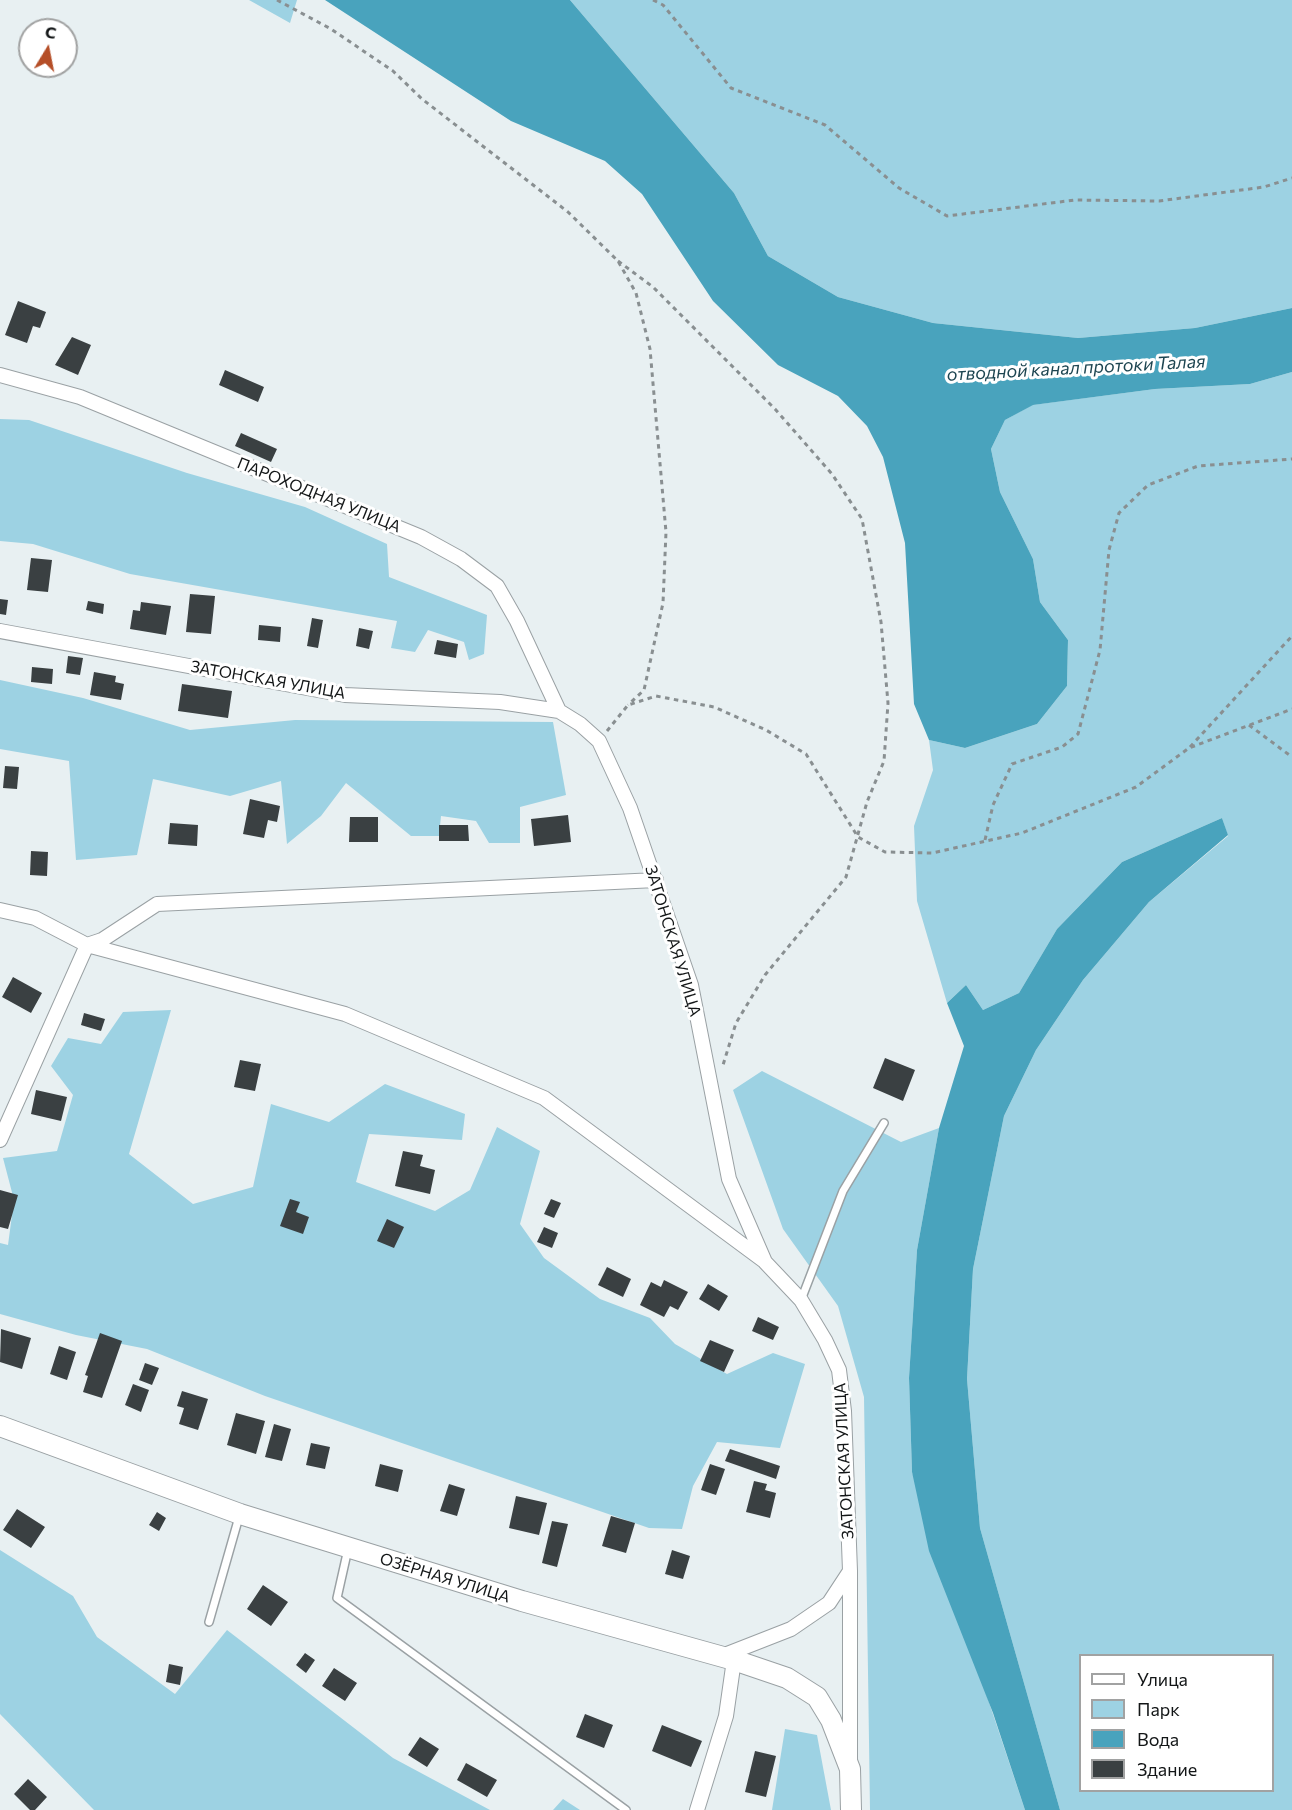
<!DOCTYPE html>
<meta charset="utf-8">
<style>
body{margin:0}
#map{position:relative;width:1292px;height:1810px;overflow:hidden;background:#e8f0f2;font-family:Commissioner,sans-serif}
canvas{display:block}
.legend{position:absolute;left:1079px;top:1654px;width:195px;height:138px;box-sizing:border-box;background:#fff;border:2px solid #a1a2a2;margin:0;padding:8px 10px;list-style:none;font-size:18px;color:#131617}
.legend li{display:flex;align-items:center;gap:12px;height:30px}
.legend b{width:30px;border:2px solid #a1a2a2}
.north{position:absolute;left:18px;top:18px;width:60px;height:60px;box-sizing:border-box;background:#fff;border:2px solid #a1a2a2;border-radius:50%;rotate:10deg;font-size:16px;font-weight:700;line-height:24px;text-align:center;color:#131617}
.north::after{content:'';display:block;margin:auto;width:21px;height:27px;background:#b54e27;clip-path:polygon(50% 0,100% 100%,50% 72%,0 100%)}
</style>
<div id="map">
<canvas width="1292" height="1810"></canvas>
<ul class="legend">
<li><b style="height:8px;background:#fff"></b>Улица</li>
<li><b style="height:16px;background:#9dd2e3"></b>Парк</li>
<li><b style="height:16px;background:#49a3bd"></b>Вода</li>
<li><b style="height:16px;background:#3a4042"></b>Здание</li>
</ul>
<div class="north">С</div>
</div>
<script>
const context = document.querySelector('canvas').getContext('2d');
context.lineJoin = 'round';
function fillPath(path, color) { context.fillStyle = color; context.fill(path, 'evenodd'); }
const toPath = rows => new Path2D(rows.map(r => 'M' + r).join(''));
function strokePath(path, color, width, dash) { context.strokeStyle = color; context.lineWidth = width; context.lineCap = dash ? 'butt' : 'round'; context.setLineDash(dash || []); context.stroke(path); }
function drawText(font, color, halo, rows, align = 'center') {
  context.font = font + ' Commissioner,sans-serif'; context.lineWidth = 6; context.setLineDash([]); context.textBaseline = 'middle'; context.strokeStyle = halo; context.fillStyle = color; for (const [text, x, y, turn = 0] of rows) {
    context.save(); context.translate(x, y); context.rotate((+turn || 0) * Math.PI / 180); context.textAlign = isNaN(turn) ? turn : align; if (halo) context.strokeText(text, 0, 0); context.fillText(text, 0, 0); context.restore();
  }
}
fillPath(toPath([
 [249,0,297,0,290,23],
 [570,0,1292,0,1292,308,1195,328,1078,338,933,323,838,297,768,256,734,193],
 [1292,372,1292,1810,1060,1810,980,1528,967,1379,973,1269,1004,1116,1036,1050,1083,980,1149,902,1228,836,1222,818,1122,862,1057,929,1019,993,983,1010,966,985,947,1003,917,901,914,826,933,770,929,740,965,748,1037,724,1067,686,1068,640,1040,602,1033,559,1000,492,991,449,1005,420,1032,405,1155,389,1250,384],
 [1080,1656,1272,1656,1272,1790,1080,1790],
 [0,419,29,420,187,473,305,507,387,544,389,577,487,615,484,654,469,660,464,642,428,630,415,652,391,648,397,621,130,574,33,544,0,541],
 [0,680,83,698,190,730,295,720,553,722,566,795,520,807,520,843,489,843,476,821,441,816,439,836,411,836,346,783,321,816,287,844,281,781,230,796,153,779,137,855,76,860,69,761,0,749],
 [171,1010,129,1154,193,1204,253,1187,271,1104,329,1122,385,1084,465,1114,462,1140,369,1134,356,1182,435,1211,470,1190,497,1127,540,1151,520,1224,544,1258,600,1299,650,1318,675,1344,727,1374,773,1353,805,1364,780,1448,717,1442,693,1486,682,1529,649,1528,265,1396,147,1349,76,1335,0,1314,0,1243,8,1245,14,1200,3,1158,57,1151,73,1095,51,1066,68,1038,101,1044,123,1012],
 [762,1071,901,1142,939,1128,917,1250,909,1378,912,1472,1025,1810,870,1810,864,1397,838,1306,783,1229,733,1090],
 [0,1550,73,1596,97,1637,175,1694,227,1630,393,1758,490,1810,94,1810,0,1714],
 [785,1729,817,1735,831,1810,772,1810],
 [563,1799,580,1810,553,1810]
]), '#9dd2e3');
fillPath(toPath([
 [325,0,570,0,734,193,768,256,838,297,933,323,1078,338,1195,328,1292,308,1292,372,1250,384,1155,389,1033,405,1005,420,991,449,1000,492,1033,559,1040,602,1068,640,1067,686,1037,724,965,748,929,740,914,704,905,543,883,457,867,426,838,396,778,365,713,301,642,194,605,161,511,121],
 [1222,818,1228,835,1149,902,1083,980,1036,1050,1004,1116,973,1269,967,1379,980,1528,1060,1810,1025,1810,993,1713,929,1551,912,1472,909,1378,917,1250,939,1128,964,1046,947,1003,966,985,983,1010,1019,993,1057,929,1122,862]
]), '#49a3bd');
fillPath(toPath([
 [18,301,46,312,40,328,33,326,27,343,5,335],
 [72,337,91,345,78,375,55,365],
 [225,370,264,387,258,402,219,385],
 [241,433,277,449,271,462,235,446],
 [31,558,52,560,48,592,27,590],
 [190,594,215,596,211,634,186,632],
 [0,599,8,600,6,615,0,614],
 [88,601,104,604,103,614,86,610],
 [141,602,171,606,166,635,130,629,133,610,140,611],
 [312,618,323,620,318,648,307,646],
 [259,625,281,627,280,642,258,640],
 [359,628,373,631,369,649,356,646],
 [437,640,458,644,456,658,434,654],
 [68,656,83,658,80,675,66,673],
 [32,667,53,669,52,684,31,682],
 [94,672,116,676,115,682,124,684,121,700,90,695],
 [182,684,232,691,228,718,178,711],
 [5,766,19,767,17,789,3,788],
 [250,799,280,806,277,822,268,820,264,838,243,834],
 [568,815,571,842,534,846,531,819],
 [350,817,378,817,378,842,349,842],
 [170,823,198,825,197,846,168,844],
 [439,825,468,825,469,841,439,841],
 [31,851,48,852,47,876,30,875],
 [13,977,42,993,31,1013,2,997],
 [84,1013,105,1019,101,1031,81,1025],
 [885,1058,915,1070,903,1101,873,1088],
 [240,1060,261,1064,255,1091,234,1087],
 [36,1090,67,1097,61,1121,31,1114],
 [403,1151,423,1155,420,1166,435,1170,430,1194,395,1186],
 [0,1190,18,1195,8,1229,0,1227],
 [290,1199,300,1202,296,1212,309,1217,303,1234,280,1226],
 [551,1199,561,1203,554,1218,544,1214],
 [387,1219,404,1227,394,1248,377,1241],
 [544,1227,558,1233,552,1248,537,1242],
 [607,1267,631,1279,623,1297,598,1285],
 [664,1280,688,1292,678,1310,670,1306,664,1317,640,1305,651,1282,661,1287],
 [708,1284,728,1296,719,1311,699,1299],
 [758,1317,779,1327,773,1340,752,1331],
 [1,1329,31,1338,22,1369,0,1362],
 [100,1333,122,1341,102,1398,83,1392,88,1376,85,1375],
 [710,1340,734,1350,724,1372,700,1361],
 [59,1346,76,1352,67,1380,50,1374],
 [145,1363,159,1368,152,1385,139,1380],
 [133,1384,149,1390,141,1412,125,1405],
 [182,1391,208,1399,198,1430,179,1424,184,1408,177,1406],
 [236,1413,265,1421,256,1454,227,1445],
 [274,1424,291,1429,282,1461,265,1457],
 [311,1443,330,1447,325,1469,306,1465],
 [730,1449,780,1466,776,1479,725,1461],
 [380,1464,403,1470,398,1492,375,1486],
 [710,1464,725,1469,716,1495,701,1490],
 [754,1481,767,1484,765,1490,776,1493,770,1518,746,1512],
 [449,1484,465,1489,457,1516,440,1511],
 [516,1496,547,1503,539,1535,509,1528],
 [17,1509,45,1527,31,1548,3,1530],
 [157,1512,166,1518,159,1531,149,1525],
 [611,1516,635,1523,626,1553,602,1546],
 [552,1521,568,1524,557,1567,542,1563],
 [672,1550,690,1556,683,1579,665,1574],
 [263,1585,288,1602,271,1626,247,1609],
 [305,1653,315,1660,306,1673,296,1665],
 [169,1664,183,1667,180,1685,166,1682],
 [334,1668,357,1683,345,1701,322,1686],
 [585,1714,613,1725,604,1748,576,1737],
 [662,1725,702,1741,691,1767,652,1751],
 [420,1737,439,1749,427,1767,408,1755],
 [755,1751,776,1756,766,1797,745,1792],
 [466,1763,497,1780,487,1797,457,1780],
 [28,1779,47,1797,35,1810,30,1810,14,1794]
]), '#3a4042');
const lane = toPath([
 [801,1300,843,1191,884,1123],
 [348,1549,337,1598,626,1810],
 [209,1622,239,1517]
]);
const street = toPath([
 [0,375,80,397,421,537,461,559,497,586,517,621,559,711],
 [0,631,345,695,500,702,559,711,580,724,599,741,630,808,691,985,729,1179,765,1262,801,1300,825,1340,839,1370,844,1411,850,1571,850,1760],
 [0,910,35,918,87,945,345,1014,544,1098,763,1260],
 [0,1140,87,945,102,940,157,904,656,880],
 [722,1656,791,1629,829,1603,850,1571],
 [697,1810,726,1716,734,1660]
]);
const secondary = toPath([
 [0,1426,240,1514,522,1601,734,1660,787,1678,817,1697,831,1720,850,1769,851,1810]
]);
strokePath(lane, '#9aa1a4', 10);
strokePath(street, '#9aa1a4', 16);
strokePath(secondary, '#9aa1a4', 22);
strokePath(toPath([
 [277,0,331,29,393,71,422,99,568,212,618,261,636,293,650,349,666,532,663,603,644,690,628,705],
 [653,0,663,5,731,88,825,125,899,188,947,216,1075,200,1159,201,1264,187,1292,178],
 [618,261,653,287,775,409,832,474,862,519,881,622,888,703,884,761,867,802,846,877,765,975,736,1023,723,1065],
 [1249,725,1292,757],
 [607,731,628,705,656,696,714,707,766,730,806,754,858,837,885,852,932,853,1022,833,1136,787,1189,748,1292,709],
 [1190,747,1292,636],
 [985,840,993,805,1012,764,1062,747,1078,734,1100,650,1109,550,1119,513,1148,485,1198,466,1292,459]
]), '#898f91', 3, [4.5, 4.5]);
strokePath(lane, '#fff', 7);
strokePath(street, '#fff', 14);
strokePath(secondary, '#fff', 20);
drawText('16px', '#131617', '#fff', [
 ["ПАРОХОДНАЯ УЛИЦА",319,495,22],
 ["ЗАТОНСКАЯ УЛИЦА",268,680,10],
 ["ЗАТОНСКАЯ УЛИЦА",673,941,73],
 ["ЗАТОНСКАЯ УЛИЦА",844,1461,-93],
 ["ОЗЁРНАЯ УЛИЦА",445,1578,17]
]);
drawText('italic 18px', '#1d4551', '#fff', [
 ["отводной канал протоки Талая",1076,368,-3]
]);
</script>
